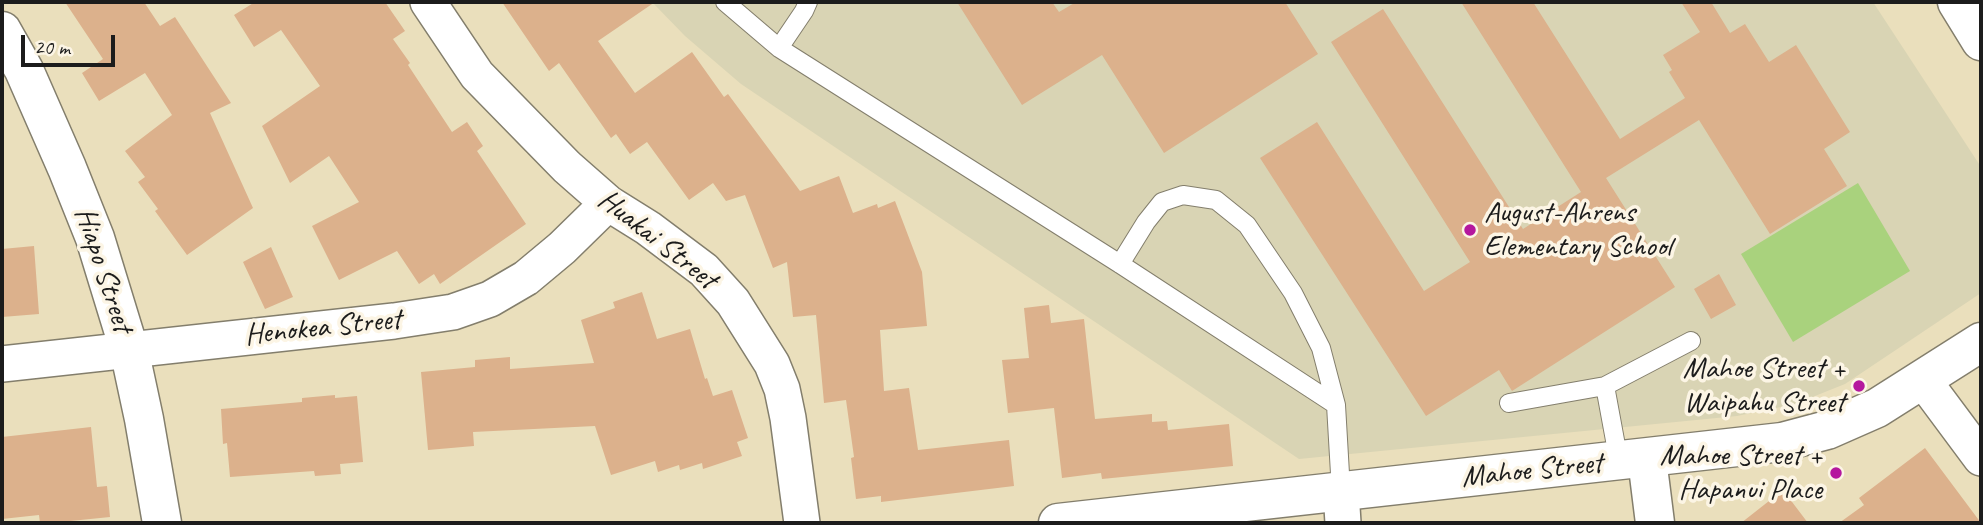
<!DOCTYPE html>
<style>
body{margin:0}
#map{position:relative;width:1983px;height:525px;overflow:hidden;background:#eadfbc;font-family:Caveat,sans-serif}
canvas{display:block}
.frame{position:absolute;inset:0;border:4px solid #1c1c1c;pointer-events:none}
.scale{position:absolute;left:21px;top:35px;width:94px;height:32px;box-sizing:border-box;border:4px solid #1c1c1c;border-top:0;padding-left:9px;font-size:21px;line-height:24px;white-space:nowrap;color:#1c1c1c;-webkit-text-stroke:5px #fcf5e5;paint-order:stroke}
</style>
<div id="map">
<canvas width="1983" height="525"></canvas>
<div class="frame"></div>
<div class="scale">20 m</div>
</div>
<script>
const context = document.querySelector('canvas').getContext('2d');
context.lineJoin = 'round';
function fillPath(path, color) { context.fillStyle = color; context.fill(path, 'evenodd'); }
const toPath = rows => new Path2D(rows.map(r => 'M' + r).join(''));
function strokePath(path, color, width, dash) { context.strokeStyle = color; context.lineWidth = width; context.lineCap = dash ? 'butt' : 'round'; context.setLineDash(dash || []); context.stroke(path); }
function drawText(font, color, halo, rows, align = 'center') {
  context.font = font + ' Caveat,sans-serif'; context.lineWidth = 7; context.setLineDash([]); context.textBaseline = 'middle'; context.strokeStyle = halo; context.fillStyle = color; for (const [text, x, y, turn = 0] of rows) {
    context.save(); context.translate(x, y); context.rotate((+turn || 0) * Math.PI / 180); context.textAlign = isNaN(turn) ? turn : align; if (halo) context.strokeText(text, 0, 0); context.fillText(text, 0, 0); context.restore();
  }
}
fillPath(toPath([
 [652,2,1873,2,1981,167,1981,293,1845,384,1795,404,1737,416,1299,459,741,84,685,36]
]), '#d9d4b4');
fillPath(toPath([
 [1858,183,1910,271,1793,342,1741,254]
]), '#a9d27d');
fillPath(toPath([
 [65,2,144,2,160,26,175,17,231,103,210,113,253,208,187,255,155,211,158,209,138,182,145,177,125,151,172,115,145,73,99,101,82,73,103,59],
 [255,2,385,2,405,31,393,39,410,63,408,65,452,132,467,122,483,146,477,151,526,224,440,284,434,274,419,284,397,251,339,280,312,226,359,202,329,156,290,183,262,126,320,86,281,30,254,47,234,15],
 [502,2,655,2,598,41,635,93,692,52,724,97,728,94,800,191,839,176,853,213,877,204,878,208,895,201,922,272,927,326,880,330,884,391,909,388,918,450,1009,440,1014,486,881,502,881,496,856,499,851,458,854,457,846,400,824,403,816,315,793,317,787,262,773,268,745,195,726,201,713,183,689,200,647,142,630,154,616,134,611,138,559,63,549,71],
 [957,2,1052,2,1059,12,1076,2,1285,2,1318,54,1164,153,1102,55,1022,105],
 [1461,2,1533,2,1620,139,1685,98,1669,72,1672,70,1663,55,1700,32,1681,2,1711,2,1730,33,1745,24,1769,62,1796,45,1850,132,1824,149,1847,186,1770,234,1699,120,1606,178,1675,287,1512,391,1499,370,1426,416,1260,158,1317,122,1424,291,1470,262,1331,42,1383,9,1523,229,1581,192],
 [34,246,39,314,2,317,2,249],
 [271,247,293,297,265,309,243,262],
 [1719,274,1736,305,1711,319,1694,289],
 [642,292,657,339,690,329,705,379,707,378,713,396,732,390,748,438,737,442,742,456,703,469,702,463,680,470,679,465,658,472,655,461,611,475,595,426,473,432,474,446,428,450,421,372,475,367,475,360,510,357,510,369,594,363,581,320,615,308,613,302],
 [1049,305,1051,323,1084,319,1095,419,1152,414,1152,422,1167,421,1168,430,1229,424,1233,466,1102,479,1101,473,1062,478,1054,408,1008,413,1002,360,1029,358,1024,308],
 [335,395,335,398,357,396,363,462,340,464,341,474,315,476,314,471,230,477,227,443,223,444,221,409,302,402,302,398],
 [91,427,97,487,107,486,110,517,51,523,40,523,39,515,2,519,2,437],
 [1925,448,1981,523,1839,523,1864,505,1859,498],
 [1783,490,1808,523,1741,523]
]), '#dcb18c');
const service = toPath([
 [725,2,779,48,1120,264,1336,405],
 [779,48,804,11,808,2],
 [1120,264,1146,222,1162,202,1183,195,1216,200,1247,225,1293,293,1321,348,1336,405,1341,491],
 [1509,403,1605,386],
 [1619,462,1605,386,1691,341]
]);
const minor = toPath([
 [428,2,477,75,567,167,608,203,648,228,704,270,733,302,772,364,782,389,788,418,802,523],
 [2,364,394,321,453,312,490,299,526,278,562,248,608,203],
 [1923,380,1981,458],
 [1341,491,1343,523]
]);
const tertiary = toPath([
 [1957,2,1981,41],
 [2,31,24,70,67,168,95,238,129,349,144,419,162,523],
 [1647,459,1655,523],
 [1058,523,1782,442,1827,430,1877,408,1981,342]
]);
strokePath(service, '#837e6c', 20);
strokePath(minor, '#837e6c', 38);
strokePath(tertiary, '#837e6c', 41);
strokePath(service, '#fff', 18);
strokePath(minor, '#fff', 35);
strokePath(tertiary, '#fff', 38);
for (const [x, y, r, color] of [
 [1470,230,7,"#b5179e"],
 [1859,386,7,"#b5179e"],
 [1836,473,7,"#b5179e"]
]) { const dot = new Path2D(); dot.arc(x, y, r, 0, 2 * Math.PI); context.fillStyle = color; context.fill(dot); strokePath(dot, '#fcf5e5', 2.5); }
drawText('30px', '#1c1c1c', '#fcf5e5', [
 ["August-Ahrens",1484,213,"left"],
 ["Elementary School",1484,247,"left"],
 ["Mahoe Street +",1845,369],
 ["Waipahu Street",1845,403],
 ["Mahoe Street +",1822,456],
 ["Hapanui Place",1822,490]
], 'right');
drawText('30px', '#1c1c1c', '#fcf5e5', [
 ["Huakai Street",657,240,38],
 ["Hiapo Street",103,270,72],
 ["Henokea Street",323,328,-6],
 ["Mahoe Street",1532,471,-6]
]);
</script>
